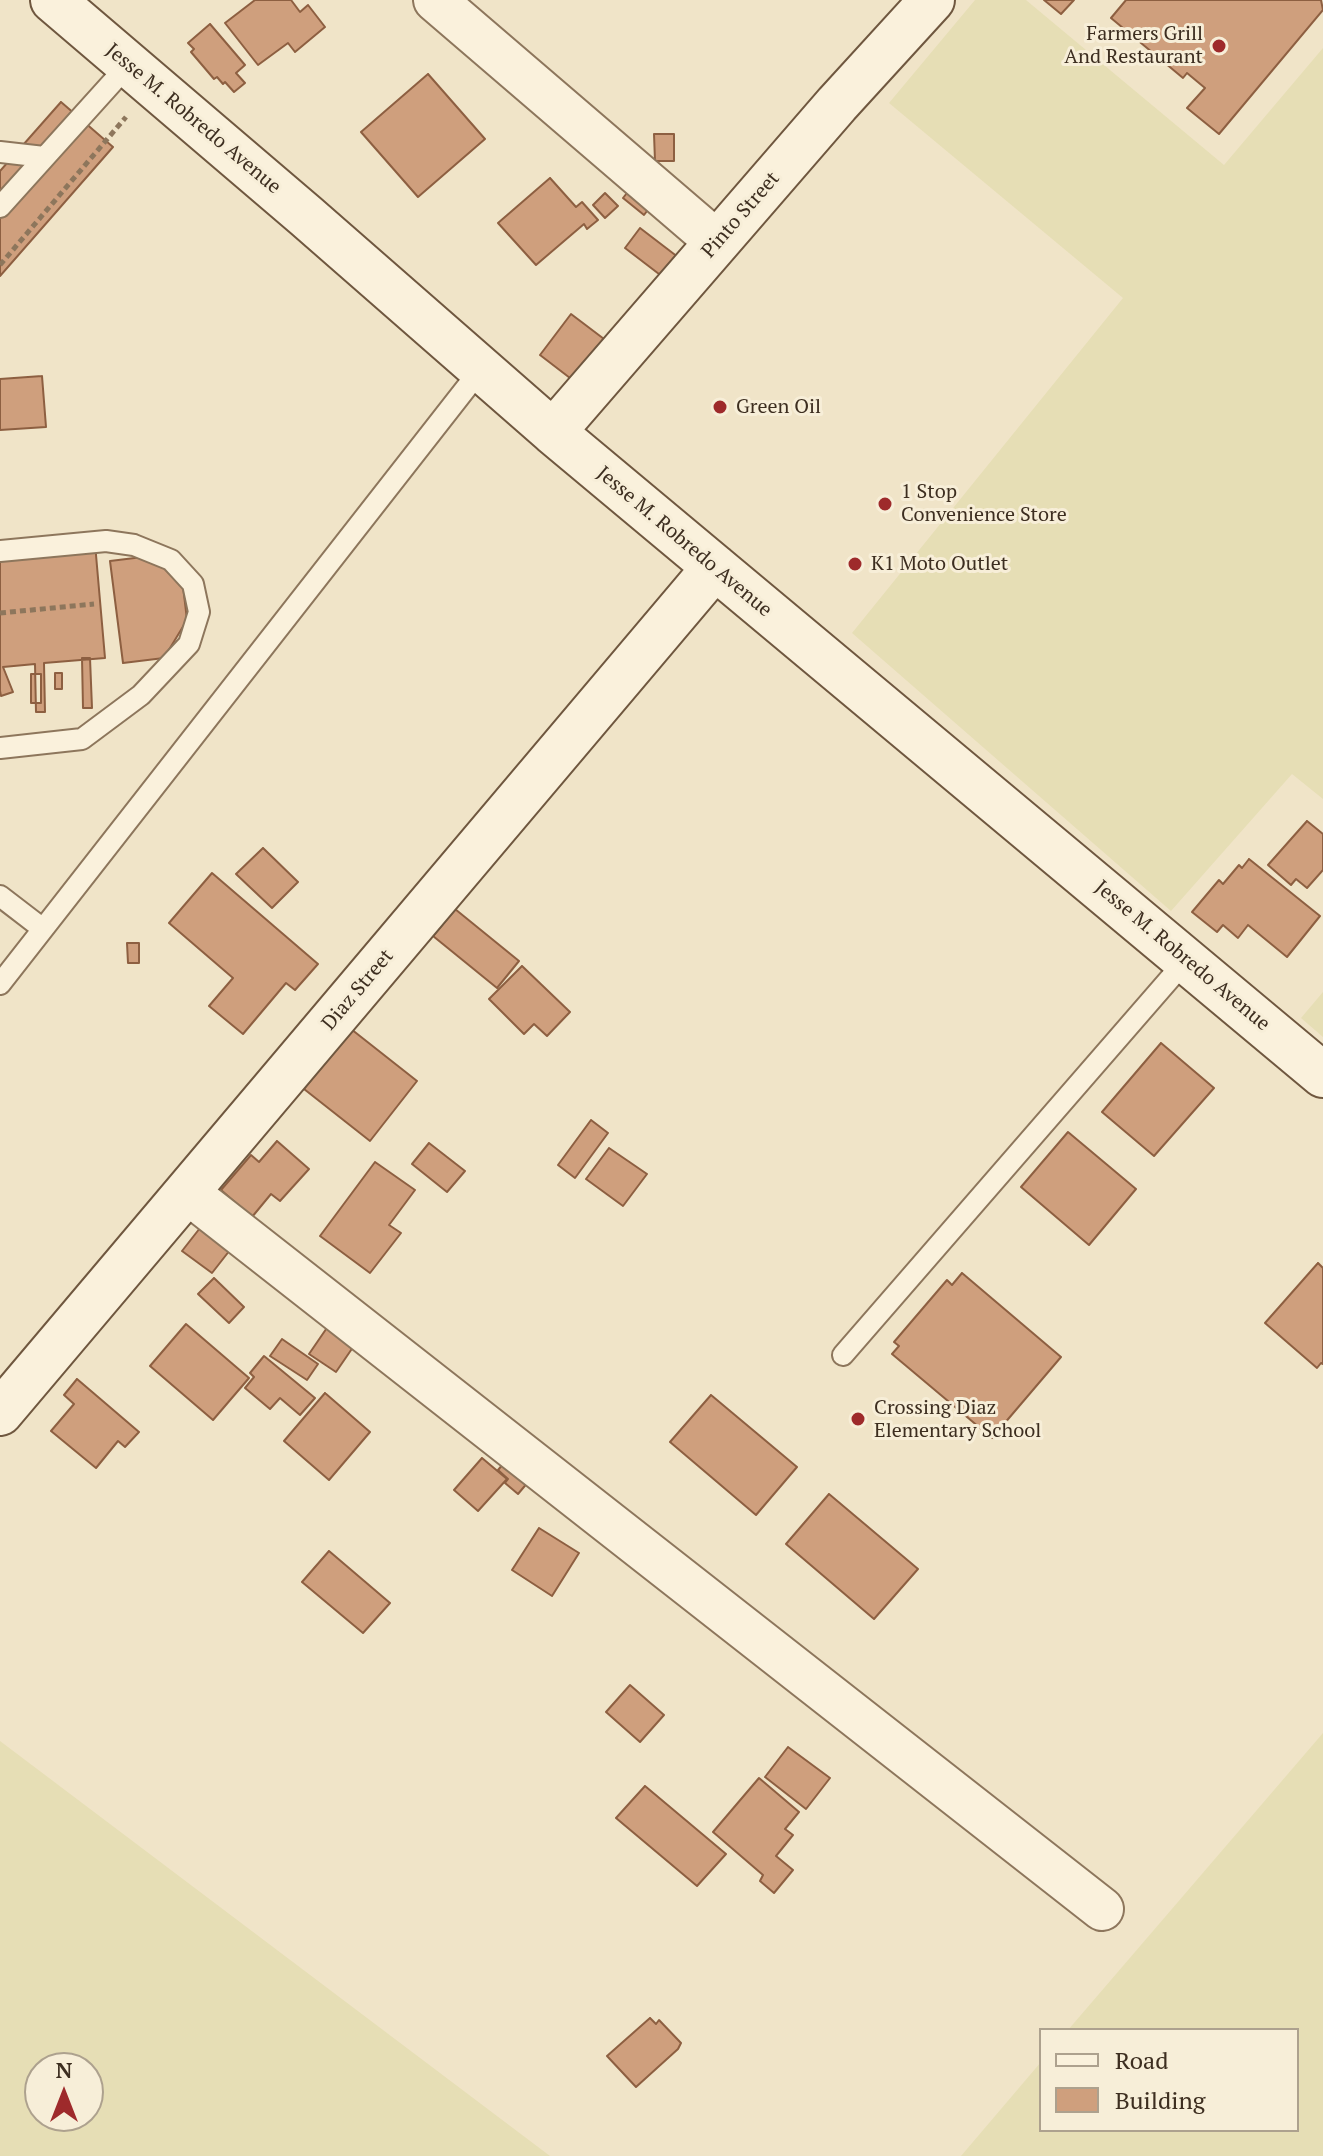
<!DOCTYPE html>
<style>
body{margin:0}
#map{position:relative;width:1323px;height:2156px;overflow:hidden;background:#f0e4c8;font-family:"PT Serif",serif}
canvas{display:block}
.legend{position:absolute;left:1039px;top:2028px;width:260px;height:104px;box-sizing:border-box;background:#f7eed8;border:2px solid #ada18e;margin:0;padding:10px 14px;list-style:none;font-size:24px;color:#3d2e20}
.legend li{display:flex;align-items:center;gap:16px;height:40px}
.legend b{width:40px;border:2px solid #ada18e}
.north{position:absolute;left:24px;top:2052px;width:80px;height:80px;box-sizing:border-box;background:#f7eed8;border:2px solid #ada18e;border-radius:50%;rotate:0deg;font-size:22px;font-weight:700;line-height:32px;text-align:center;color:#3d2e20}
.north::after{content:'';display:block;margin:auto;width:28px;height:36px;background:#9e2a2b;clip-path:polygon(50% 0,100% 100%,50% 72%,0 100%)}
</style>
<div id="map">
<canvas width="1323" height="2156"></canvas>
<ul class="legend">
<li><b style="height:10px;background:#faf1dc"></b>Road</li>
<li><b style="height:22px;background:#cf9f7d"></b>Building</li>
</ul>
<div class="north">N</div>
</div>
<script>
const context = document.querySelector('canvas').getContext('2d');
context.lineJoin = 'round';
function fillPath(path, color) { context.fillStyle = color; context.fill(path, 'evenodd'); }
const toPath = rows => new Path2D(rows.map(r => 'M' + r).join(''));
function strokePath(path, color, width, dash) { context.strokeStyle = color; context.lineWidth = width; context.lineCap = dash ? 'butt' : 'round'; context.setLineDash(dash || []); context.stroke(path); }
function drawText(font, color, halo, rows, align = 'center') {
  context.font = font + ' "PT Serif",serif'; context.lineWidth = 6; context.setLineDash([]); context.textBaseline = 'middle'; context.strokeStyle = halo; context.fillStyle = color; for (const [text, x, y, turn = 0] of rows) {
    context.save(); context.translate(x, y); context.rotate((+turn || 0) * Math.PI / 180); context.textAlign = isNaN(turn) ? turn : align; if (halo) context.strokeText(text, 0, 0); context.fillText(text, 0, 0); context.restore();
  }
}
fillPath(toPath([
 [975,0,1026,0,1224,165,1323,48,1323,799,1292,774,1171,911,852,633,1123,298,889,103],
 [1323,992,1323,1037,1301,1018],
 [1323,1733,1323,2156,961,2156,1041,2062,1041,2130,1297,2130,1297,2030,1068,2030],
 [0,1741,550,2156,0,2156],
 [88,2068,88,2116,40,2116,40,2068]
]), '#e6deb5');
const building = toPath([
 [255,0,291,0,300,12,308,5,325,27,295,52,288,43,258,65,225,23,255,0],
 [1044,0,1074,0,1061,14,1044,0],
 [1126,0,1321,0,1323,10,1219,134,1187,108,1205,88,1187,73,1183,78,1111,18,1126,0],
 [210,24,245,65,236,73,245,83,234,92,225,82,223,84,217,77,214,79,191,52,194,49,188,43,210,24],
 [428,74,485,139,418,197,361,132,428,74],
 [61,102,113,147,0,276,0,171,61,102],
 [654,134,674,134,674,161,655,161,654,134],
 [550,178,576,207,582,202,598,220,587,229,584,224,536,265,498,223,550,178],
 [638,179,659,195,644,215,623,198,638,179],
 [605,193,618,206,605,218,593,205,605,193],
 [640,228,687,264,672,284,625,248,640,228],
 [571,314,604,339,586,363,583,388,540,355,571,314],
 [42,376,46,427,0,430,0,379,42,376],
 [94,532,105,658,44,663,45,712,36,712,35,664,3,667,13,692,1,696,0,691,0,541,94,532],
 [151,556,183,586,187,620,164,658,123,663,110,561,151,556],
 [82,658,90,658,92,708,83,708,82,658],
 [55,673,62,673,62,689,55,689,55,673],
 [31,674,41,674,41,703,31,703,31,674],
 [1307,821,1323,834,1323,870,1307,888,1296,879,1291,885,1268,865,1307,821],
 [263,848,298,882,272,908,236,874,263,848],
 [1249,859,1320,916,1287,957,1248,925,1238,938,1223,925,1217,932,1192,912,1219,880,1223,884,1239,865,1242,868,1249,859],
 [212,873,318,964,295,990,286,983,243,1034,209,1006,233,978,169,923,212,873],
 [455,909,519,961,497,988,433,936,455,909],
 [127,943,139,943,139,963,128,963,127,943],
 [522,966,570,1012,547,1036,534,1024,524,1034,489,999,522,966],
 [351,1029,417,1081,370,1141,304,1089,351,1029],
 [1161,1043,1214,1088,1154,1156,1102,1112,1161,1043],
 [591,1120,608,1133,575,1178,558,1165,591,1120],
 [1068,1132,1136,1189,1089,1245,1021,1187,1068,1132],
 [277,1141,309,1169,280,1201,271,1194,252,1217,221,1190,251,1155,259,1162,277,1141],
 [429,1143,465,1171,447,1192,412,1164,429,1143],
 [609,1148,647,1174,623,1206,586,1179,609,1148],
 [375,1162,415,1190,389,1225,401,1233,370,1273,320,1236,375,1162],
 [200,1228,230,1250,212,1273,182,1251,200,1228],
 [1318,1263,1323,1268,1323,1364,1321,1363,1317,1368,1265,1323,1318,1263],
 [962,1273,1061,1357,992,1438,892,1354,899,1346,894,1342,947,1280,952,1285,962,1273],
 [214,1278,244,1307,229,1323,198,1294,214,1278],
 [333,1319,360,1337,336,1372,309,1354,333,1319],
 [186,1324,249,1378,213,1420,150,1366,186,1324],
 [282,1339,318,1364,307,1380,270,1356,282,1339],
 [264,1356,315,1398,300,1415,280,1398,270,1409,245,1388,254,1377,250,1373,264,1356],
 [77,1379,139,1432,125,1447,118,1441,96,1468,51,1431,74,1404,64,1395,77,1379],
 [325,1393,370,1432,329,1480,284,1441,325,1393],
 [711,1395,797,1467,756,1515,670,1442,711,1395],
 [510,1456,534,1475,518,1494,505,1483,508,1479,498,1470,510,1456],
 [482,1458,507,1479,478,1511,454,1490,482,1458],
 [829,1494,918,1569,874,1619,786,1544,829,1494],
 [539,1528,579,1553,552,1596,512,1570,539,1528],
 [329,1551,390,1603,363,1633,302,1582,329,1551],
 [630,1685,664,1715,640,1742,606,1712,630,1685],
 [788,1747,830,1778,806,1809,765,1777,788,1747],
 [759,1778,799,1812,785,1829,793,1835,776,1856,793,1870,774,1893,760,1881,763,1875,713,1832,759,1778],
 [645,1786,726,1854,697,1886,616,1818,645,1786],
 [650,2018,656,2024,659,2020,681,2043,678,2049,636,2087,607,2056,650,2018]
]);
fillPath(building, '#cf9f7d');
strokePath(building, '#8d5f41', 2);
const lane = toPath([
 [0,152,44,157],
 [0,207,128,65],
 [0,551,106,541,134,545,171,560,193,584,199,612,189,644,141,695,82,739,0,748],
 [0,896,43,929],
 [0,984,481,369],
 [843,1355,1187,959]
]);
const street = toPath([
 [435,0,717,242],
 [187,1192,1102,1909]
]);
const secondary = toPath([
 [53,0,306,216,553,432,1323,1075],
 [553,432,837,104,932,0],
 [0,1413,715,567]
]);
strokePath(lane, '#8d765c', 24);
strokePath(street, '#8d765c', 46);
strokePath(secondary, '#6f573f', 48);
strokePath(toPath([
 [0,265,126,117],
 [0,613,94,604]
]), '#8d765c', 5, [6, 4]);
strokePath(lane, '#faf1dc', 20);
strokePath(street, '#faf1dc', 42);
strokePath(secondary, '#faf1dc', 44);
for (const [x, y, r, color] of [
 [1219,46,8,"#9e2a2b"],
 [720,407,8,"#9e2a2b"],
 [885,504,8,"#9e2a2b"],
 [855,564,8,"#9e2a2b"],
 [858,1419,8,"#9e2a2b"]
]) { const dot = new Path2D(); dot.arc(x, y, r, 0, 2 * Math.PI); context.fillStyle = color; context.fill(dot); strokePath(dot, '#f7eed8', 3); }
drawText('20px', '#3d2e20', '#f7eed8', [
 ["Farmers Grill",1203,34,"right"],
 ["And Restaurant",1203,57,"right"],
 ["Green Oil",736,407],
 ["1 Stop",901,492],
 ["Convenience Store",901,515],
 ["K1 Moto Outlet",871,564],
 ["Crossing Diaz",874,1408],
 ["Elementary School",874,1431]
], 'left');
drawText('20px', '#3d2e20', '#f7eed8', [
 ["Jesse M. Robredo Avenue",193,119,40],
 ["Pinto Street",741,215,-49],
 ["Jesse M. Robredo Avenue",684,542,40],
 ["Jesse M. Robredo Avenue",1182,956,40],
 ["Diaz Street",358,990,-50]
]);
</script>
